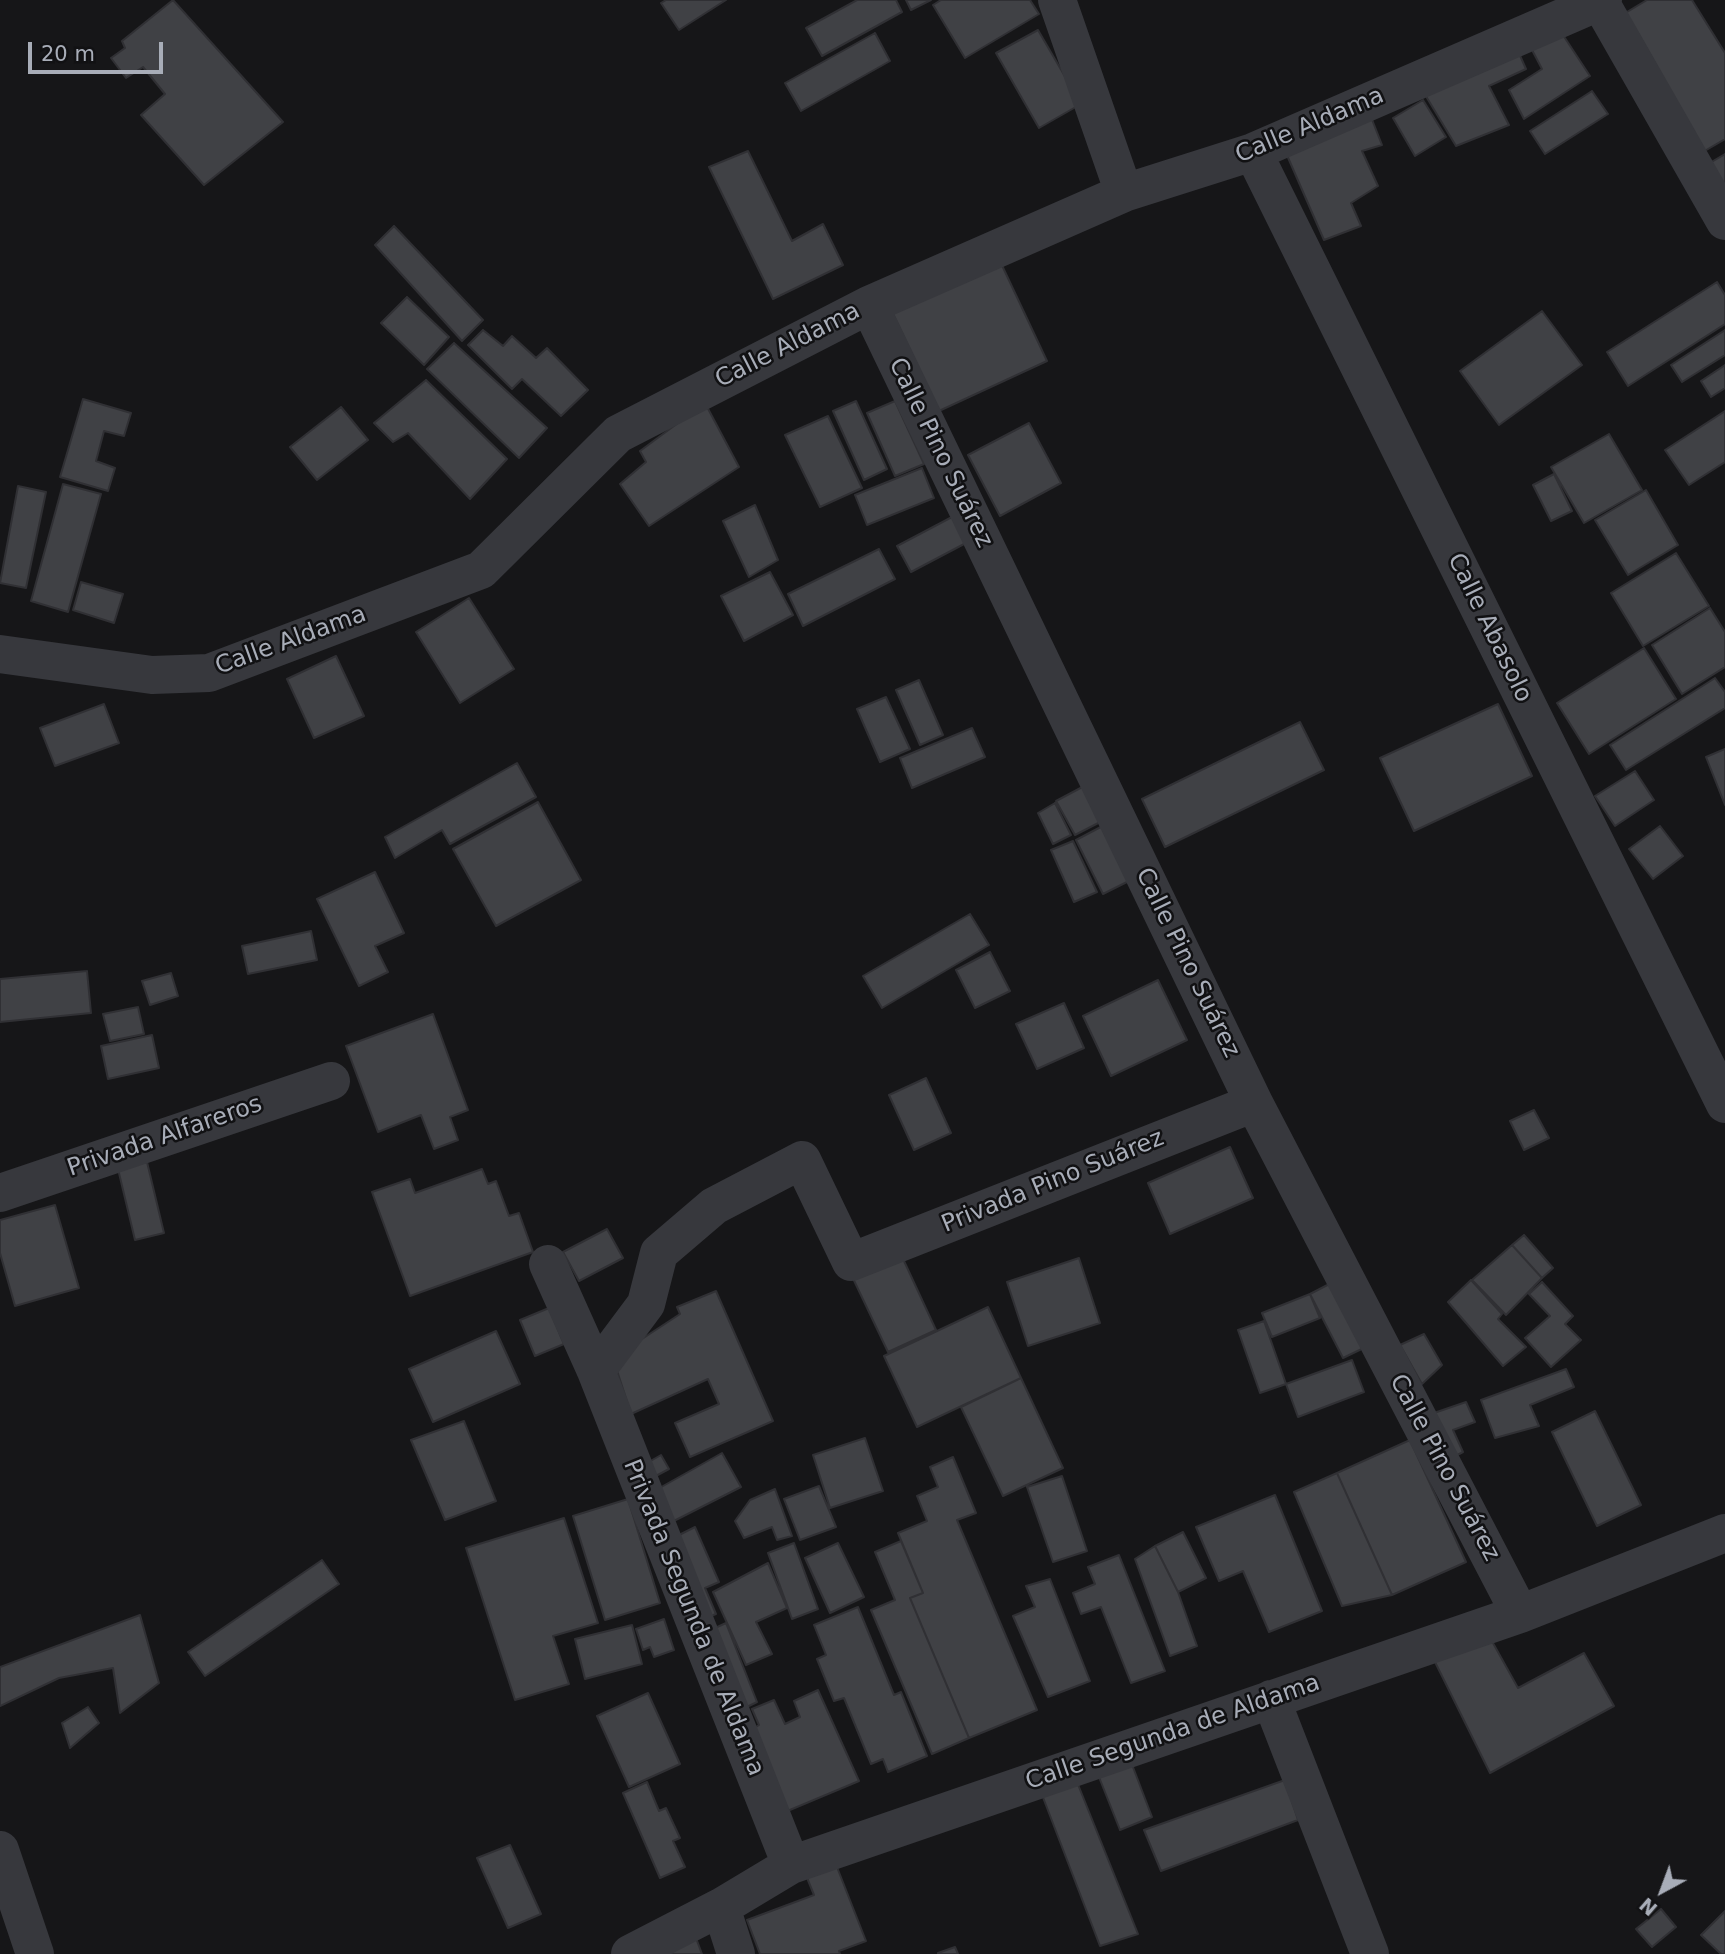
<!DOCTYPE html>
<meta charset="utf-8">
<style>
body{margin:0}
#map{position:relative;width:1725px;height:1954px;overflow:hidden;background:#161618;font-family:"DejaVu Sans",sans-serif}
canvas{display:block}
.north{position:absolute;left:1627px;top:1856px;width:70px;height:70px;-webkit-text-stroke:5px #111113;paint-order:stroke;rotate:221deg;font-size:19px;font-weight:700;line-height:28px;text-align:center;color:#a8adb8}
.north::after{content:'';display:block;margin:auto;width:24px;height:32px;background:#a8adb8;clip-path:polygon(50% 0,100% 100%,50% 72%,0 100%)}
.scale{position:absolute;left:28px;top:42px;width:135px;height:32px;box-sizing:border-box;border:4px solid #a8adb8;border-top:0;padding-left:9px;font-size:21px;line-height:24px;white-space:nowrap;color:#a8adb8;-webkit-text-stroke:5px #111113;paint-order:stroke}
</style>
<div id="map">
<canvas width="1725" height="1954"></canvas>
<div class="north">N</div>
<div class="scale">20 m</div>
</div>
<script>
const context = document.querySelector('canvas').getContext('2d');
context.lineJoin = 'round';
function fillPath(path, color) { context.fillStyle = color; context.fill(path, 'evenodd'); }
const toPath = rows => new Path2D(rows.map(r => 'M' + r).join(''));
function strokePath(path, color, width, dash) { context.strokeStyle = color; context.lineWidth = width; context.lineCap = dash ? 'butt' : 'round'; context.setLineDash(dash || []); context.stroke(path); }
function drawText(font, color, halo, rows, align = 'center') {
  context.font = font + ' "DejaVu Sans",sans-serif'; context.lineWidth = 5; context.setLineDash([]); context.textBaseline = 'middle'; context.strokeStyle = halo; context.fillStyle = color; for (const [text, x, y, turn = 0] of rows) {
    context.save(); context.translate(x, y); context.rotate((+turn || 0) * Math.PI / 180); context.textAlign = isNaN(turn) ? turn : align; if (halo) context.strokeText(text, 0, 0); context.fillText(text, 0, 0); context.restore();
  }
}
const building = toPath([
 [173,0,283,122,204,185,141,115,165,94,143,67,126,78,111,58,125,48,122,41,173,0],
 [666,0,726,0,679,30,661,3,666,0],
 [857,0,896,0,902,12,822,56,806,28,857,0],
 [906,0,931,0,911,10,906,0],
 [941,0,1030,0,1039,14,965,58,933,5,941,0],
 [1647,0,1692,0,1725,53,1725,139,1696,156,1612,21,1647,0],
 [1038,30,1081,104,1039,128,996,53,1038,30],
 [1561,32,1590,76,1524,119,1509,90,1542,69,1531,48,1561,32],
 [875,33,890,61,801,111,785,83,875,33],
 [1518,51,1526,69,1489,86,1509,125,1456,146,1424,93,1518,51],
 [1592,91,1608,114,1545,154,1530,131,1592,91],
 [1423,100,1446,137,1415,156,1393,118,1423,100],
 [1371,117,1382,145,1362,151,1378,186,1351,203,1361,226,1324,240,1286,153,1371,117],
 [748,151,792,241,823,224,843,265,773,299,709,167,748,151],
 [1725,154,1725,193,1708,164,1725,154],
 [394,226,483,320,462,341,375,245,394,226],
 [999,259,1047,361,939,411,891,310,999,259],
 [1717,282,1725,295,1725,324,1628,386,1607,352,1717,282],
 [407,297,449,337,424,365,381,323,407,297],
 [1542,311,1582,365,1499,425,1460,371,1542,311],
 [483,330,503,346,512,336,536,358,547,348,588,390,561,416,522,379,512,389,468,345,483,330],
 [1725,330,1725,355,1682,382,1671,365,1725,330],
 [454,343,547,428,519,458,427,369,454,343],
 [1725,365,1725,388,1711,397,1701,381,1725,365],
 [426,380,507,459,470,499,408,433,393,442,374,423,426,380],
 [83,399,131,413,124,436,104,431,96,461,115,468,108,491,60,477,83,399],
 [856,401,887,469,864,480,833,411,856,401],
 [895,401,924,464,895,476,867,413,895,401],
 [705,403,739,467,649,526,620,484,646,462,640,451,705,403],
 [341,407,368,440,317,480,290,447,341,407],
 [1725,411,1725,462,1689,485,1665,450,1725,411],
 [828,416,862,488,820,507,785,435,828,416],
 [1029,423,1061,483,1000,516,968,455,1029,423],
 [1609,434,1642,490,1584,523,1551,467,1609,434],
 [922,468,934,498,867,525,855,495,922,468],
 [1554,474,1572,511,1551,521,1533,485,1554,474],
 [63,484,101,494,68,612,31,601,63,484],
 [18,486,46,492,26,588,0,583,18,486],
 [1646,490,1678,545,1628,575,1595,520,1646,490],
 [755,505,778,560,749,577,723,521,755,505],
 [952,517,966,543,911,572,897,546,952,517],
 [879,549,895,579,803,626,788,594,879,549],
 [1676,553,1709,606,1643,646,1611,593,1676,553],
 [770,572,793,615,744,641,721,596,770,572],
 [81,582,123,594,114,623,73,610,81,582],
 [469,598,514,669,460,703,416,632,469,598],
 [1710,608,1725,632,1725,667,1682,694,1652,645,1710,608],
 [1644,648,1676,699,1589,754,1557,703,1644,648],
 [336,656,364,716,314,738,287,679,336,656],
 [1715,678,1725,692,1725,708,1626,770,1610,745,1715,678],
 [919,680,943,735,920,745,896,690,919,680],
 [886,697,910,749,880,762,857,709,886,697],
 [104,704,119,743,55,766,40,728,104,704],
 [1498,704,1532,776,1414,831,1380,758,1498,704],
 [1300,722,1324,770,1165,847,1142,799,1300,722],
 [972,728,985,757,912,788,900,758,972,728],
 [1725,749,1725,805,1706,757,1725,749],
 [517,763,536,797,450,844,442,830,395,858,385,837,517,763],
 [1635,771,1654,800,1615,826,1595,796,1635,771],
 [1088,784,1108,818,1075,835,1056,801,1088,784],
 [538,802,581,880,496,926,453,849,538,802],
 [1055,803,1071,835,1053,844,1038,813,1055,803],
 [1114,820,1141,875,1103,894,1076,840,1114,820],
 [1660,826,1683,856,1653,879,1629,849,1660,826],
 [1073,841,1097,892,1074,902,1051,850,1073,841],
 [375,872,404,933,375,946,388,972,359,986,317,899,375,872],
 [970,914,989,945,882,1008,863,976,970,914],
 [311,931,317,960,248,974,242,946,311,931],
 [990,952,1010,991,975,1008,956,970,990,952],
 [87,971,91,1013,0,1022,0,979,87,971],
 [171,973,178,996,150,1005,142,981,171,973],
 [1158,980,1187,1040,1111,1076,1083,1016,1158,980],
 [1064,1003,1084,1048,1037,1069,1016,1024,1064,1003],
 [138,1007,144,1034,110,1041,103,1014,138,1007],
 [433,1014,468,1110,450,1117,458,1140,434,1149,421,1115,378,1132,346,1046,433,1014],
 [152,1035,159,1068,108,1079,101,1046,152,1035],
 [926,1078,951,1133,914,1150,889,1095,926,1078],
 [1534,1110,1549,1138,1524,1150,1510,1121,1534,1110],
 [1230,1147,1253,1198,1170,1234,1148,1183,1230,1147],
 [147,1162,164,1233,135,1240,118,1169,147,1162],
 [482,1169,488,1184,496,1181,509,1216,519,1213,533,1252,410,1296,372,1192,410,1179,415,1193,482,1169],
 [55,1205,79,1288,15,1306,0,1253,0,1220,55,1205],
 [607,1229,623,1258,579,1281,563,1252,607,1229],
 [1524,1235,1553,1268,1542,1278,1512,1245,1524,1235],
 [1512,1245,1542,1278,1506,1315,1472,1280,1512,1245],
 [898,1248,936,1330,888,1352,849,1270,898,1248],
 [1079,1258,1100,1323,1028,1346,1007,1282,1079,1258],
 [1337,1280,1370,1345,1343,1358,1310,1294,1337,1280],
 [1471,1280,1502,1314,1498,1319,1526,1347,1503,1366,1448,1302,1471,1280],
 [1542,1282,1573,1316,1565,1324,1581,1340,1551,1367,1525,1338,1550,1316,1529,1294,1542,1282],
 [716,1291,773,1421,690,1457,675,1423,719,1404,708,1379,631,1414,613,1358,680,1314,677,1307,716,1291],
 [1310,1294,1320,1318,1272,1337,1262,1313,1310,1294],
 [988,1307,1021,1378,917,1427,884,1356,988,1307],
 [549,1308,564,1344,535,1356,520,1320,549,1308],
 [1264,1321,1286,1384,1260,1393,1238,1330,1264,1321],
 [496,1331,520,1384,433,1422,409,1369,496,1331],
 [1424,1334,1442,1365,1422,1384,1400,1345,1424,1334],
 [1352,1360,1364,1392,1298,1417,1286,1384,1352,1360],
 [1566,1369,1574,1387,1530,1405,1539,1426,1495,1438,1481,1400,1566,1369],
 [1021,1378,1063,1468,1003,1496,961,1407,1021,1378],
 [1466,1402,1475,1422,1453,1430,1463,1452,1452,1458,1434,1413,1466,1402],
 [1595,1411,1641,1505,1597,1526,1552,1432,1595,1411],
 [464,1421,496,1501,445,1520,411,1440,464,1421],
 [865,1438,883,1491,830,1508,813,1455,865,1438],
 [1410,1440,1466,1562,1392,1595,1337,1473,1410,1440],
 [722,1453,741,1487,660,1528,647,1495,722,1453],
 [661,1455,669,1469,654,1477,647,1463,661,1455],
 [953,1457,976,1513,957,1520,1037,1710,969,1738,910,1598,923,1593,898,1533,927,1521,917,1496,938,1487,930,1467,953,1457],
 [1337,1473,1392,1595,1342,1606,1294,1492,1337,1473],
 [1062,1476,1087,1551,1053,1562,1027,1487,1062,1476],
 [819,1486,836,1527,800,1540,784,1499,819,1486],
 [775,1489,792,1536,777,1540,772,1527,744,1538,735,1521,750,1500,775,1489],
 [1275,1495,1322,1611,1269,1632,1243,1571,1219,1581,1196,1527,1275,1495],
 [628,1499,660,1603,605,1620,573,1516,628,1499],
 [564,1518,598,1623,553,1636,569,1684,515,1700,466,1548,564,1518],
 [695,1527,719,1582,705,1588,716,1614,696,1622,665,1542,695,1527],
 [1183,1532,1206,1578,1178,1592,1155,1546,1183,1532],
 [901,1541,923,1593,910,1598,969,1738,932,1754,871,1610,895,1600,875,1552,901,1541],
 [794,1543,818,1609,792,1619,768,1553,794,1543],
 [838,1543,864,1597,830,1613,805,1558,838,1543],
 [1155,1546,1178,1592,1197,1646,1170,1656,1135,1559,1155,1546],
 [1119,1555,1165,1671,1131,1683,1101,1607,1081,1614,1073,1593,1095,1584,1088,1567,1119,1555],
 [322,1560,339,1584,205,1676,188,1652,322,1560],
 [768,1563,787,1608,756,1622,772,1654,746,1665,713,1592,768,1563],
 [1050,1579,1090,1681,1048,1697,1013,1616,1035,1607,1026,1586,1050,1579],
 [858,1607,894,1695,901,1692,927,1756,888,1772,883,1759,871,1764,844,1698,834,1701,817,1659,826,1655,814,1625,858,1607],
 [140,1615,159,1683,120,1713,113,1668,59,1678,0,1706,0,1667,140,1615],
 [664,1619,674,1650,654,1657,650,1647,643,1650,636,1629,664,1619],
 [726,1623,757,1702,735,1713,702,1634,726,1623],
 [632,1625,642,1664,585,1679,575,1639,632,1625],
 [1488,1634,1518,1688,1584,1653,1614,1706,1490,1773,1434,1660,1488,1634],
 [818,1690,859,1781,778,1815,745,1734,759,1725,752,1709,774,1700,785,1724,800,1717,794,1701,818,1690],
 [648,1693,680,1764,629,1787,597,1716,648,1693],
 [88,1707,99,1723,70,1748,62,1723,88,1707],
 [1128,1754,1152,1817,1120,1830,1095,1767,1128,1754],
 [1073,1772,1138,1934,1100,1946,1039,1787,1073,1772],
 [1285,1780,1298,1820,1161,1871,1144,1830,1285,1780],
 [647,1782,659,1811,666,1808,680,1838,673,1841,685,1867,660,1878,623,1793,647,1782],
 [510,1845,541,1914,508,1928,477,1858,510,1845],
 [833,1857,866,1941,839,1951,840,1954,760,1954,747,1920,814,1895,803,1868,833,1857],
 [1661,1909,1676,1927,1652,1947,1636,1929,1661,1909],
 [1725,1911,1725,1954,1721,1954,1701,1935,1725,1911],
 [693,1930,702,1954,663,1954,693,1930],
 [955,1947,958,1954,938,1954,938,1953,955,1947]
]);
fillPath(building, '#404145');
strokePath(building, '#303034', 2);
strokePath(toPath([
 [1057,0,1124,193],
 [1600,2,1725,221],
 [1253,152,1725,1104],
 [869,305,1254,1103,1520,1614],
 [0,654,152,675,209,673,481,570,618,434,869,305,1124,193,1253,152,1603,0],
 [0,1193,331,1081],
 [548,1264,596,1371,791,1865],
 [596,1371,646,1304,659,1253,714,1206,802,1160,851,1262,1254,1103],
 [1271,1699,1370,1954],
 [0,1850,35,1954],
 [721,1907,736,1954],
 [630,1954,721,1907,791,1865,1520,1614,1725,1533]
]), '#37383d', 38);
drawText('24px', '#a8adb8', '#111113', [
 ["Calle Aldama",1310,126,-23],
 ["Calle Aldama",788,346,-27],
 ["Calle Pino Suárez",940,453,64],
 ["Calle Abasolo",1489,628,64],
 ["Calle Aldama",291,641,-20],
 ["Calle Pino Suárez",1187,963,64],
 ["Privada Alfareros",165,1137,-19],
 ["Privada Pino Suárez",1053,1182,-22],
 ["Calle Pino Suárez",1444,1468,62],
 ["Privada Segunda de Aldama",693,1618,68],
 ["Calle Segunda de Aldama",1173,1733,-19]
]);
</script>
